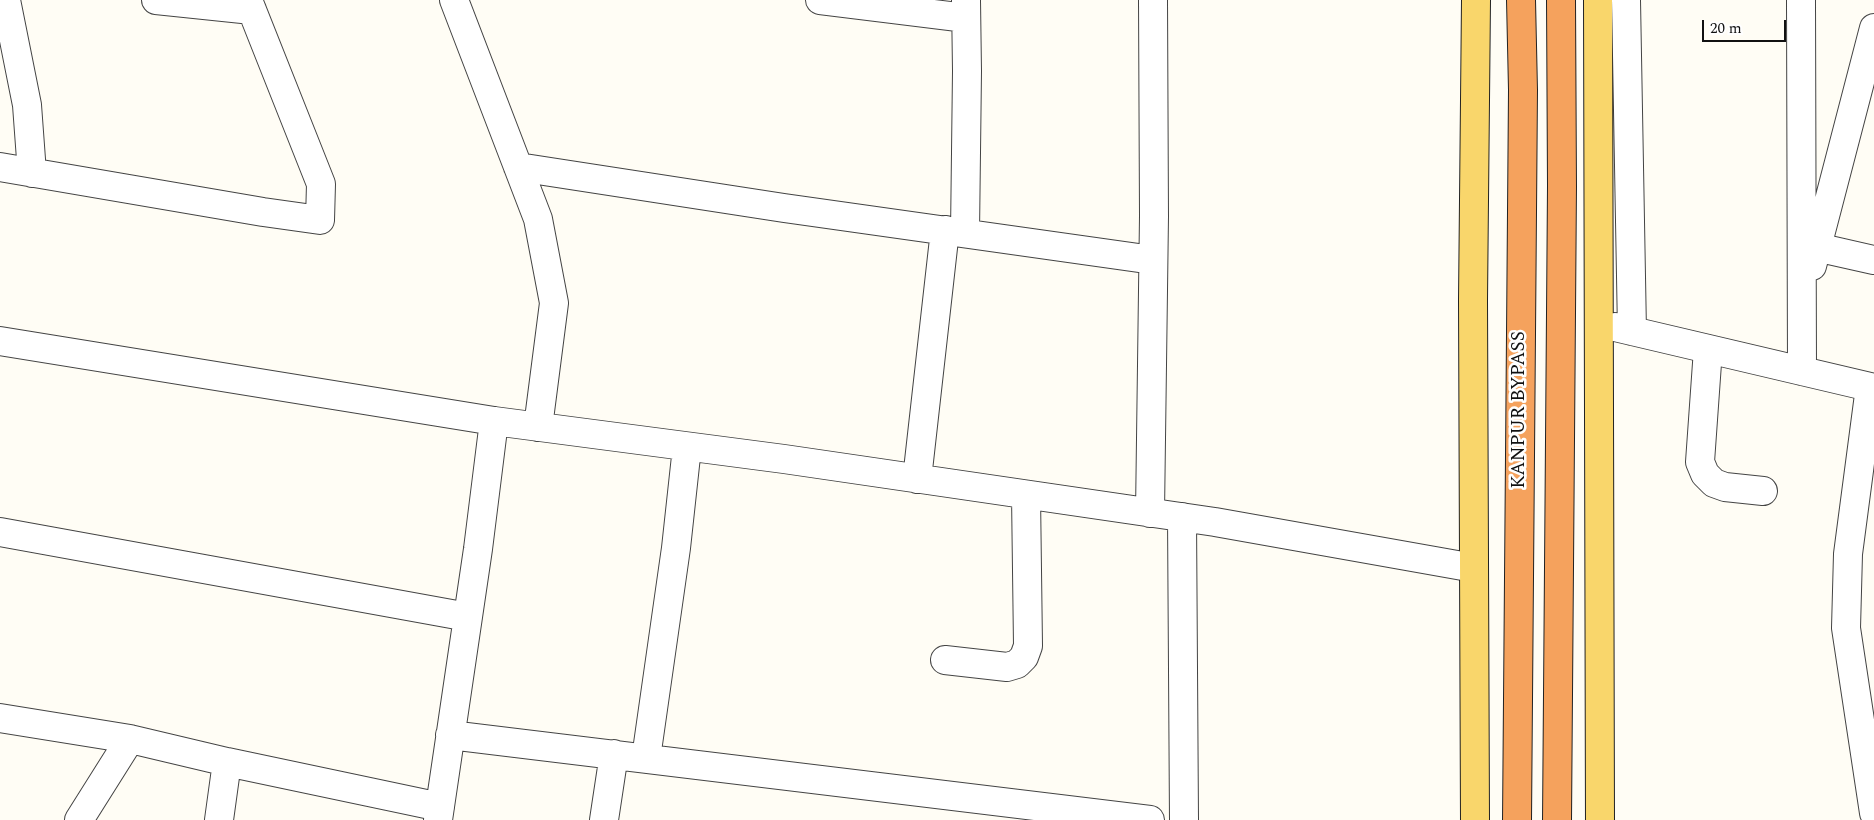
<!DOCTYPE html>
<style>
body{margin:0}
#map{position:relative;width:1874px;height:820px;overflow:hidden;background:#fffdf5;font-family:Spectral,serif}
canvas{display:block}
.scale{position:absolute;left:1702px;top:20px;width:84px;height:22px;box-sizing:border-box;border:2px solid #111;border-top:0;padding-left:6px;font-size:15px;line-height:18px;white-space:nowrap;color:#111;-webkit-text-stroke:4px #fff;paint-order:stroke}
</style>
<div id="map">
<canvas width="1874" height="820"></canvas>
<div class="scale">20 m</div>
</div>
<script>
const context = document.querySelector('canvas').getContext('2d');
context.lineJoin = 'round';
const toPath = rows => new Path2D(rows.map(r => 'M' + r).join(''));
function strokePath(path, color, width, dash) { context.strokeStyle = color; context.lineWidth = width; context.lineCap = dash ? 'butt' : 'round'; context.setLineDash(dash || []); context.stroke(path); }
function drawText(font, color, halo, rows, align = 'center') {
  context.font = font + ' Spectral,serif'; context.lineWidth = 5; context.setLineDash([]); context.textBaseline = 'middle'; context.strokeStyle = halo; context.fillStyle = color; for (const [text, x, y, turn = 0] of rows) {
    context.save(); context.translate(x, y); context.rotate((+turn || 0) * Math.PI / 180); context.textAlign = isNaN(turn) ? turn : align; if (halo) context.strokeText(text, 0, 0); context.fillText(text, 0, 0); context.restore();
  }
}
const minor = toPath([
 [6,0,27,105,32,173],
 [156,0,252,10],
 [454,0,538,219,554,303,538,427],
 [820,0,966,18],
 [1626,0,1632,331],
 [1801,0,1802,371],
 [0,167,263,212,320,220,321,184,248,0],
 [518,167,784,208,1153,260],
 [965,233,967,71,966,0],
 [1816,247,1874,260],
 [1812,266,1874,28],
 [1615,327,1874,388],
 [0,341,494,421,784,459,1215,522,1474,568],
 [1708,349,1700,462,1705,474,1714,483,1725,487,1763,491],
 [1870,387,1848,554,1846,628,1874,813],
 [917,479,945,230],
 [1150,513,1154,216,1153,0],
 [1182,517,1184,820],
 [0,532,468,617],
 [945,660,1007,667,1017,664,1024,657,1028,646,1026,495],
 [0,718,130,739,227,762,440,807],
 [450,735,1150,820],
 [646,758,676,548,687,447],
 [79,820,130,739],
 [219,820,227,762],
 [438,820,478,549,494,421],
 [604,820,614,754]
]);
const major = toPath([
 [1598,0,1600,820],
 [1475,820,1473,300,1476,0]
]);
const highway = toPath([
 [1517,820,1523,90,1521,0],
 [1557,820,1562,186,1561,0]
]);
strokePath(minor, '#444', 30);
strokePath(major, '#222', 30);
strokePath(highway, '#222', 30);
strokePath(minor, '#fff', 28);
strokePath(major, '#f9d66b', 28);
strokePath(highway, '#f5a25d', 28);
drawText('19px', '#111', '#fff', [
 ["KANPUR BYPASS",1520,410,-90]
]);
</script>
